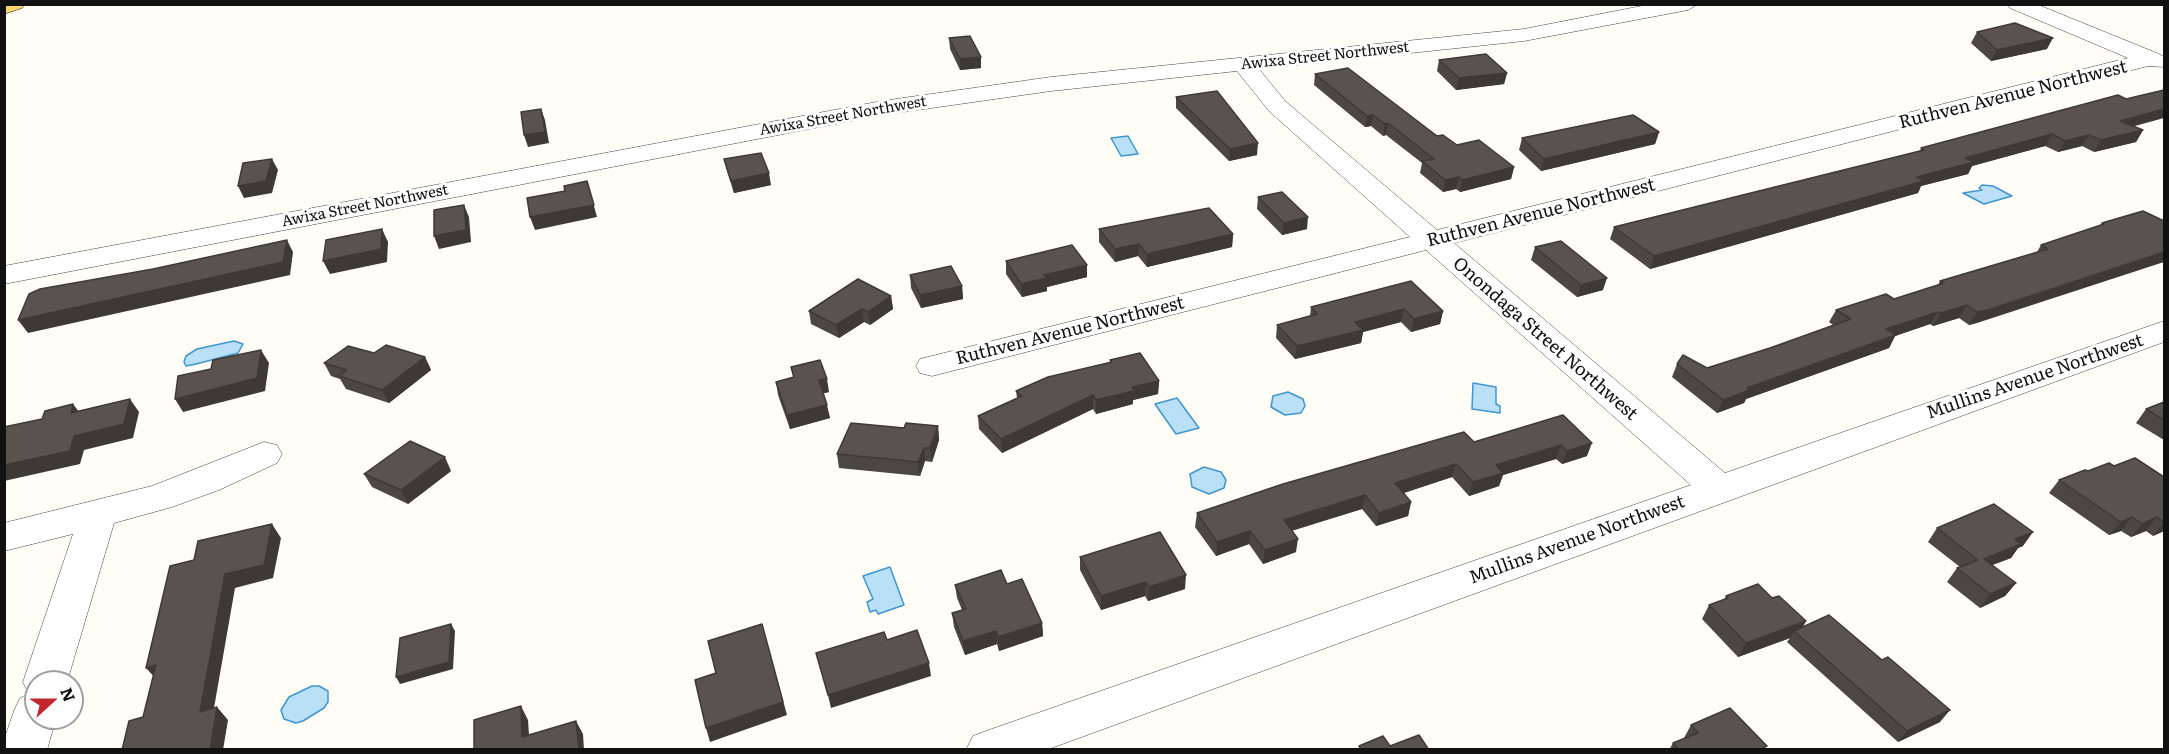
<!DOCTYPE html>
<style>
body{margin:0}
#map{position:relative;width:2169px;height:754px;overflow:hidden;background:#fffdf5;font-family:Literata,serif}
canvas{display:block}
.frame{position:absolute;inset:0;border:6px solid #111;pointer-events:none}
.north{position:absolute;left:24px;top:670px;width:60px;height:60px;box-sizing:border-box;background:#fff;border:2px solid #a0a0a0;border-radius:50%;rotate:69deg;font-size:16px;font-weight:700;line-height:24px;text-align:center;color:#111}
.north::after{content:'';display:block;margin:auto;width:21px;height:27px;background:#c4262e;clip-path:polygon(50% 0,100% 100%,50% 72%,0 100%)}
</style>
<div id="map">
<canvas width="2169" height="754"></canvas>
<div class="frame"></div>
<div class="north">N</div>
</div>
<script>
const context = document.querySelector('canvas').getContext('2d');
context.lineJoin = 'round';
function fillPath(path, color) { context.fillStyle = color; context.fill(path, 'evenodd'); }
const toPath = rows => new Path2D(rows.map(r => 'M' + r).join(''));
function strokePath(path, color, width, dash) { context.strokeStyle = color; context.lineWidth = width; context.lineCap = dash ? 'butt' : 'round'; context.setLineDash(dash || []); context.stroke(path); }
function drawText(font, color, halo, rows, align = 'center') {
  context.font = font + ' Literata,serif'; context.lineWidth = 6; context.setLineDash([]); context.textBaseline = 'middle'; context.strokeStyle = halo; context.fillStyle = color; for (const [text, x, y, turn = 0] of rows) {
    context.save(); context.translate(x, y); context.rotate((+turn || 0) * Math.PI / 180); context.textAlign = isNaN(turn) ? turn : align; if (halo) context.strokeText(text, 0, 0); context.fillText(text, 0, 0); context.restore();
  }
}
const water = toPath([
 [1128,136,1138,154,1121,156,1111,138,1128,136],
 [1982,185,1993,186,2012,196,1984,204,1963,193,1982,190,1979,188,1982,185],
 [234,341,243,344,238,353,196,364,186,366,184,362,186,356,197,349,234,341],
 [1473,383,1496,387,1496,404,1500,406,1500,413,1472,409,1473,383],
 [1288,392,1303,399,1305,406,1301,413,1285,415,1271,407,1273,396,1288,392],
 [1177,398,1199,428,1176,434,1155,404,1177,398],
 [1204,467,1221,472,1226,480,1224,488,1209,494,1192,487,1190,474,1204,467],
 [890,567,904,605,878,614,876,610,870,612,867,602,873,599,863,576,890,567],
 [312,686,319,686,328,691,328,702,324,708,303,721,296,723,284,719,281,710,289,697,312,686]
]);
fillPath(water, '#b9e0f7');
strokePath(water, '#3f96cf', 1.5);
const minor = toPath([
 [1652,4,1698,4,1688,10,1524,41,1259,69,1285,101,1437,230,2128,58,2010,8,2007,4,2036,4,2159,54,2164,57,2164,67,2148,66,1454,243,1725,473,2164,321,2164,342,1046,750,966,750,973,736,989,730,1691,485,1426,250,932,376,920,373,916,366,920,359,1410,237,1269,111,1237,71,1051,91,882,115,4,284,4,266,882,101,1051,77,1524,29,1652,4],
 [264,442,277,445,282,454,277,463,219,490,172,507,114,523,67,682,36,682,36,718,56,718,47,750,4,750,4,740,14,711,20,698,29,694,23,682,73,534,4,551,4,523,152,486,264,442]
]);
const major = toPath([
 [4,4,25,4,22,8,4,14,4,4]
]);
strokePath(minor, '#444', 1);
strokePath(major, '#222', 1);
fillPath(minor, '#fff');
fillPath(major, '#f9d66b');
fillPath(toPath([
 [1977,32,2047,49,1991,61,1971,43],
 [949,38,981,68,960,70,950,49],
 [1439,60,1507,73,1504,84,1456,90,1437,71],
 [1315,74,1457,145,1514,167,1511,179,1460,192,1456,189,1443,192,1420,173,1422,163,1386,135,1383,136,1371,126,1365,127,1314,85],
 [1176,97,1257,155,1229,161,1176,108],
 [2126,99,2134,127,2143,130,2136,142,2094,152,2082,146,2058,152,2045,146,1972,166,1968,174,1921,186,1918,193,1650,269,1610,239,1614,227,1920,151,1921,148],
 [1659,132,1655,144,1541,171,1519,150,1522,138],
 [724,159,771,185,734,193,727,171],
 [1258,197,1307,229,1282,235,1257,209],
 [2143,211,1980,322,1969,325,1959,318,1933,326,1930,324,1895,336,1889,348,1746,399,1744,403,1717,413,1672,377,1677,364,1707,368,1770,348,1833,325,1829,322,1836,310,1894,299,1938,285,1940,281,2037,252,2041,245,2100,226,2102,223],
 [1099,229,1233,234,1232,247,1147,267,1138,256,1115,262,1099,242],
 [1535,247,1603,290,1577,297,1531,260],
 [1006,261,1087,265,1087,277,1047,287,1047,291,1022,297,1006,274],
 [910,275,962,286,963,299,921,308,911,288],
 [1411,281,1443,311,1440,324,1411,332,1401,322,1363,332,1361,343,1295,359,1276,338,1277,325,1310,316,1311,307],
 [891,296,893,309,870,325,864,322,839,338,811,324,809,311],
 [374,353,425,357,431,370,389,403,346,389,340,379,331,376,324,363],
 [1110,360,1159,381,1158,394,1133,400,1133,404,1096,414,1093,409,1002,453,979,429,978,416,1017,398,1016,391,1110,363],
 [791,367,829,392,823,393,830,418,790,429,778,395,776,382,793,377],
 [2164,402,2164,440,2136,423,2146,409],
 [1563,415,1587,456,1562,464,1556,459,1503,475,1499,486,1469,496,1452,477,1403,493,1411,502,1408,516,1376,526,1362,509,1292,530,1296,552,1263,564,1249,544,1216,556,1195,527,1197,513,1474,442],
 [938,426,939,440,932,462,925,461,920,476,839,468,837,454,904,428],
 [2114,466,2164,477,2164,531,2153,536,2146,531,2131,537,2121,531,2109,535,2049,493,2059,480,2088,471],
 [451,471,408,504,372,487,364,474],
 [1937,528,2023,546,2018,548,2011,558,1992,565,2016,583,2005,596,1980,608,1947,582,1957,568,1960,567,1928,542],
 [1080,557,1185,589,1148,601,1145,596,1101,610,1080,570],
 [1007,584,1042,623,1043,636,999,651,997,644,965,655,954,627,952,613,962,610,957,598,955,585],
 [1726,596,1772,598,1806,621,1803,627,1940,722,1898,742,1787,642,1790,638,1738,657,1702,619,1709,605,1724,600],
 [1691,725,1765,750,1669,750,1673,743,1684,738]
]), '#4d4742');
fillPath(toPath([
 [2053,38,2047,49,1991,61,1997,50],
 [981,57,981,68,960,70,960,59],
 [1507,73,1504,84,1456,90,1459,78],
 [541,109,545,120,549,143,528,147,524,135],
 [2164,109,2164,118,2113,132,2120,121],
 [1373,115,1371,126,1365,127,1367,116],
 [1388,123,1386,135,1383,136,1385,124],
 [2143,130,2136,142,2094,152,2101,140],
 [1659,132,1655,144,1541,171,1544,159],
 [2052,134,2045,146,1972,166,1968,174,1921,186,1918,193,1650,269,1654,256,1917,177,1965,158],
 [2089,135,2082,146,2058,152,2065,141],
 [1258,143,1257,155,1229,161,1230,149],
 [272,159,278,170,272,193,244,198,238,186],
 [1514,167,1511,179,1460,192,1462,180],
 [769,173,771,185,734,193,731,181],
 [1459,177,1456,189,1443,192,1445,180],
 [587,181,597,217,535,230,530,217],
 [464,205,469,217,471,242,439,249,434,236],
 [1308,217,1307,229,1282,235,1284,223],
 [382,229,388,242,387,262,330,274,323,261],
 [1233,234,1232,247,1147,267,1147,254],
 [287,240,293,252,290,275,28,333,18,320],
 [1139,244,1138,256,1115,262,1115,249],
 [2164,252,2164,262,1980,322,1969,325,1977,312],
 [1087,265,1087,277,1047,287,1047,291,1022,297,1021,284,1044,275],
 [1607,278,1603,290,1577,297,1581,285],
 [962,286,963,299,921,308,920,295],
 [891,296,893,309,870,325,868,312],
 [1967,305,1959,318,1933,326,1941,313],
 [862,309,864,322,839,338,836,325],
 [1404,309,1401,322,1363,332,1361,343,1295,359,1297,346,1355,322],
 [1443,311,1440,324,1411,332,1414,319],
 [1938,312,1930,324,1895,336,1889,348,1746,399,1744,403,1717,413,1723,400,1747,388,1886,329],
 [261,350,269,363,265,391,183,412,175,399],
 [425,357,431,370,389,403,382,390],
 [827,379,829,392,821,394,819,380],
 [1159,381,1158,394,1133,400,1133,404,1096,414,1096,400,1132,387],
 [1093,395,1093,409,1002,453,1001,439],
 [130,399,139,412,133,438,84,450,80,464,4,481,4,465,74,436],
 [73,404,83,417,71,413],
 [827,405,830,418,790,429,787,415],
 [938,426,939,440,932,462,930,448],
 [1592,443,1587,456,1562,464,1567,451],
 [1561,445,1556,459,1503,475,1499,486,1469,496,1473,482,1496,465],
 [924,448,925,461,920,476,918,462],
 [445,457,451,471,408,504,401,490],
 [1456,464,1452,477,1392,497,1395,483],
 [1365,495,1362,509,1282,534,1284,520],
 [1411,502,1408,516,1376,526,1379,513],
 [2132,517,2121,531,2109,535,2121,522],
 [2157,517,2146,531,2131,537,2142,524],
 [2164,522,2164,531,2153,536],
 [272,524,281,538,273,578,235,588,211,725,200,712,225,574],
 [1250,531,1249,544,1216,556,1217,542],
 [2033,532,2023,546,2018,548,2011,558,1974,572,1984,559,2015,539],
 [1298,539,1296,552,1263,564,1265,550],
 [1186,575,1185,589,1148,601,1149,587],
 [1146,582,1145,596,1101,610,1101,596],
 [2016,583,2005,596,1980,608,1990,594],
 [1806,621,1798,634,1794,631,1790,638,1738,657,1746,643],
 [1042,623,1043,636,999,651,998,637],
 [451,624,455,631,453,669,400,684,396,677],
 [762,624,787,715,710,742,706,728],
 [996,631,997,644,965,655,963,641],
 [929,663,931,676,831,708,828,695],
 [156,665,158,681,146,668],
 [521,706,528,720,530,750,522,737],
 [217,707,228,720,223,750,210,750],
 [1950,710,1940,722,1898,742,1907,731],
 [576,721,583,734,584,750,579,750]
]), '#3f3936');
const building = toPath([
 [2015,23,2053,38,1997,50,1977,32,2015,23],
 [970,36,981,57,960,59,949,38,970,36],
 [1486,54,1507,73,1459,78,1439,60,1486,54],
 [1348,68,1437,136,1443,135,1457,145,1479,140,1514,167,1462,180,1459,177,1445,180,1422,161,1434,159,1388,123,1385,124,1373,115,1367,116,1315,74,1348,68],
 [2164,90,2164,109,2120,121,2143,130,2101,140,2089,135,2065,141,2052,134,1965,158,1974,162,1917,177,1924,181,1654,256,1614,227,1924,150,1921,148,2118,95,2126,99,2164,90],
 [1217,91,1258,143,1230,149,1176,97,1217,91],
 [541,109,545,132,524,135,521,112,541,109],
 [1633,115,1659,132,1544,159,1522,138,1633,115],
 [761,153,769,173,731,181,724,159,761,153],
 [272,159,266,181,238,186,243,163,272,159],
 [587,181,594,205,530,217,527,198,565,191,564,186,587,181],
 [1282,192,1308,217,1284,223,1258,197,1282,192],
 [464,205,466,230,434,236,434,210,464,205],
 [1209,208,1233,234,1147,254,1139,244,1115,249,1099,229,1209,208],
 [2143,211,2164,221,2164,252,1988,310,1977,312,1967,305,1941,313,1938,312,1886,329,1896,335,1747,388,1750,390,1723,400,1677,364,1683,355,1707,368,1770,348,1851,319,1836,310,1886,294,1894,299,1944,283,1940,281,2048,249,2041,245,2104,224,2102,223,2143,211],
 [382,229,381,249,323,261,326,240,382,229],
 [287,240,283,262,18,320,29,294,40,289,153,269,287,240],
 [1561,241,1607,278,1581,285,1535,247,1561,241],
 [1072,245,1087,265,1044,275,1047,278,1021,284,1006,261,1072,245],
 [951,266,962,286,920,295,910,275,951,266],
 [858,279,891,296,868,312,862,309,836,325,809,311,858,279],
 [1411,281,1443,311,1414,319,1404,309,1355,322,1363,330,1297,346,1277,325,1317,314,1311,307,1411,281],
 [386,345,425,357,382,390,339,376,347,370,324,363,348,346,374,353,386,345],
 [261,350,257,378,175,399,178,376,211,369,213,360,261,350],
 [1140,353,1159,381,1132,387,1134,391,1096,400,1093,395,1001,439,978,416,1022,396,1016,391,1048,377,1112,362,1110,360,1140,353],
 [820,360,827,379,819,380,827,405,787,415,776,382,794,377,791,367,820,360],
 [130,399,124,424,74,436,70,451,4,465,4,427,42,419,45,411,73,404,71,413,130,399],
 [2164,402,2164,420,2146,409,2164,402],
 [1563,415,1592,443,1567,451,1561,445,1496,465,1503,473,1473,482,1456,464,1395,483,1411,502,1379,513,1365,495,1284,520,1298,539,1265,550,1250,531,1217,542,1197,513,1283,484,1464,432,1474,442,1563,415],
 [851,423,904,428,906,423,938,426,930,448,924,448,918,462,837,454,851,423],
 [410,441,445,457,401,490,364,474,410,441],
 [2135,458,2164,477,2164,522,2157,517,2142,524,2132,517,2121,522,2059,480,2085,470,2088,471,2109,463,2114,466,2135,458],
 [1994,504,2033,532,2015,539,2021,544,1984,559,2016,583,1990,594,1957,568,1978,560,1937,528,1994,504],
 [272,524,264,565,225,574,200,712,217,707,210,750,122,750,129,721,143,717,156,665,146,668,170,566,194,560,198,541,272,524],
 [1160,532,1186,575,1149,587,1146,582,1101,596,1080,557,1160,532],
 [1001,570,1007,584,1022,579,1042,623,998,637,996,631,963,641,952,613,966,609,955,585,1001,570],
 [1758,584,1772,598,1779,596,1806,621,1746,643,1709,605,1728,598,1726,596,1758,584],
 [1829,615,1882,660,1888,657,1950,710,1907,731,1794,631,1829,615],
 [451,624,449,662,396,677,400,638,451,624],
 [762,624,783,702,706,728,695,680,716,673,708,641,762,624],
 [917,630,929,663,828,695,816,653,884,632,887,640,917,630],
 [521,706,522,737,576,721,579,750,474,750,474,720,521,706],
 [1730,708,1767,746,1759,750,1679,750,1673,743,1698,733,1691,725,1730,708],
 [1419,735,1429,750,1361,750,1359,746,1383,736,1390,746,1419,735]
]);
fillPath(building, '#5a524d');
strokePath(building, '#3f3936', 1.5);
drawText('15px', '#111', '#fff', [
 ["Awixa Street Northwest",1325,56,-6],
 ["Awixa Street Northwest",843,116,-10],
 ["Awixa Street Northwest",365,206,-11]
]);
drawText('18px', '#111', '#fff', [
 ["Ruthven Avenue Northwest",2013,95,-14],
 ["Ruthven Avenue Northwest",1541,213,-14],
 ["Ruthven Avenue Northwest",1070,331,-14],
 ["Onondaga Street Northwest",1545,339,41],
 ["Mullins Avenue Northwest",2035,377,-19],
 ["Mullins Avenue Northwest",1577,540,-20]
]);
</script>
